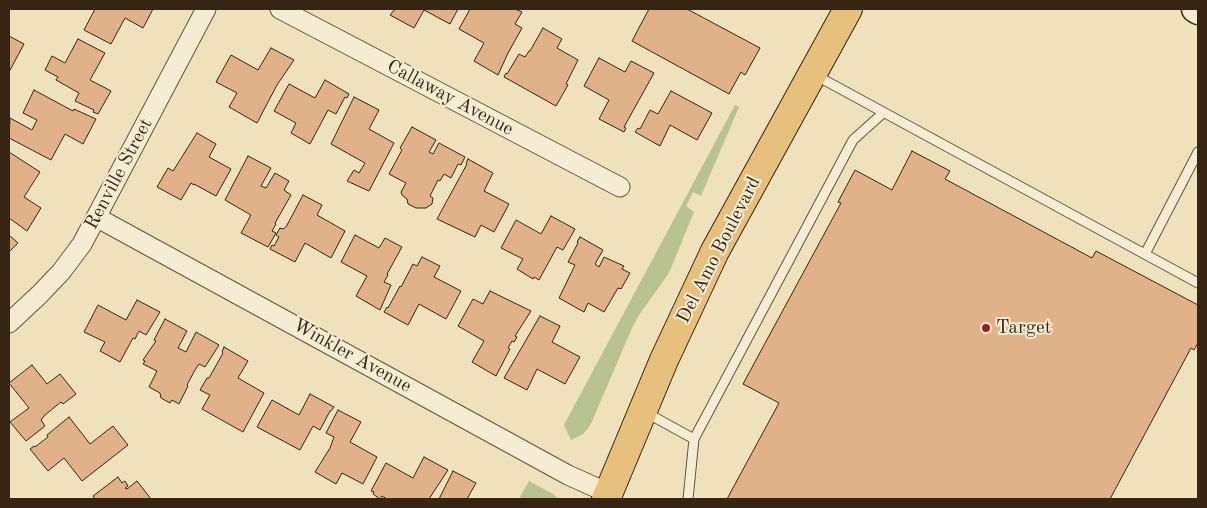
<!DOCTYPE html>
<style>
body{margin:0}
#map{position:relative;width:1207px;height:508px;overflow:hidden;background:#efe1bb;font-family:"Old Standard TT",serif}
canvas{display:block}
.frame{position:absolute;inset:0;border:10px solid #362513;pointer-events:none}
</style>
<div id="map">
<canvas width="1207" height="508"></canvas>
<div class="frame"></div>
</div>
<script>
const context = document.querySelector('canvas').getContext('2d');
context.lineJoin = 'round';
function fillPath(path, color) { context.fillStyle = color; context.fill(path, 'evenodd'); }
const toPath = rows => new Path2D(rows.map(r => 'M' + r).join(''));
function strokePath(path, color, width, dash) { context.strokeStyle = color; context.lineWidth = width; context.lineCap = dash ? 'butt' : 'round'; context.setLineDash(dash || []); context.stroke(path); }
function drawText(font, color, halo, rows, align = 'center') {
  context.font = font + ' "Old Standard TT",serif'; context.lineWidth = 4; context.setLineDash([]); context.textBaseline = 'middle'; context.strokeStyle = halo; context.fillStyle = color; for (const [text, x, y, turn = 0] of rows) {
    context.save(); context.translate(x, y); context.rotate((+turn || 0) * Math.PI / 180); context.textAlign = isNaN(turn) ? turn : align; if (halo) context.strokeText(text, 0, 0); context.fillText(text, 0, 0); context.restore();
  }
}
fillPath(toPath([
 [735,105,739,107,701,196,693,192,686,206,694,212,669,273,639,315,632,328,590,426,583,434,571,440,564,425],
 [529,481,553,494,558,499,519,499]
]), '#b8c391');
const building = toPath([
 [95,9,153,9,143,28,125,18,111,44,84,30,95,9],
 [395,9,458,9,450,24,424,10,414,28,390,15,395,9],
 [470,9,515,9,522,12,515,24,522,28,508,53,498,75,474,61,484,43,459,29,470,9],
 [649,9,687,9,760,48,745,75,741,72,729,94,632,41,649,9],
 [543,28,562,39,557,48,578,60,566,84,568,85,556,106,504,77,506,73,507,74,519,54,525,57,529,51,530,51,543,28],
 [9,36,24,44,9,72,9,36],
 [78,39,105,53,90,80,111,91,98,114,93,112,94,110,75,101,79,93,56,80,58,77,45,70,52,56,65,63,78,39],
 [271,48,294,60,277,85,257,123,229,107,237,93,216,82,231,55,258,70,271,48],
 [599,58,625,72,631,61,654,73,624,127,626,128,624,132,599,119,609,100,584,86,599,58],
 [325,80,349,94,347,98,345,97,336,114,328,110,310,144,291,133,296,123,274,111,289,84,315,98,325,80],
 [34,90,73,111,74,109,96,119,83,144,65,134,51,160,9,138,10,118,32,130,37,120,23,113,34,90],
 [671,91,712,113,697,140,670,125,660,146,635,132,638,128,640,129,650,110,658,114,671,91],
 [354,97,379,110,369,129,394,143,369,191,347,181,354,170,359,173,365,163,331,144,354,97],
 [412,127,436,140,429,152,433,154,439,143,465,157,461,165,458,164,451,178,444,174,440,181,438,180,430,196,433,198,432,204,426,208,416,208,408,204,407,199,402,195,401,192,406,183,389,174,402,150,400,148,412,127],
 [197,133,216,144,209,157,231,169,216,196,194,184,194,185,191,183,181,200,157,187,168,168,173,171,197,133],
 [912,151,950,171,945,179,1092,258,1096,251,1198,305,1198,343,1194,350,1191,348,1110,499,727,499,779,403,743,384,841,203,838,202,855,170,892,190,912,151],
 [9,152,40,172,24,197,41,208,27,231,9,218,9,152],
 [248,156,271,168,261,186,266,188,275,173,289,181,284,190,291,195,275,223,276,224,272,231,276,233,268,247,241,233,251,215,225,200,248,156],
 [468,159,493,173,484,191,509,204,494,232,481,225,475,237,437,219,467,164,466,163,468,159],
 [303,195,322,205,317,215,345,231,331,258,305,243,295,262,270,249,272,245,274,246,279,237,276,235,280,228,283,229,286,227,303,195],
 [551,216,575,229,563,250,557,247,539,280,534,277,533,279,517,269,523,259,501,248,516,220,541,234,551,216],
 [9,235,18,243,9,252,9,235],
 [355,235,379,248,385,238,402,247,387,274,388,275,384,282,391,285,380,310,356,296,367,276,341,262,355,235],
 [580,237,603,250,595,264,599,267,604,257,624,266,622,269,630,273,621,289,618,288,604,312,588,303,584,312,559,298,575,265,568,262,578,243,577,242,580,237],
 [422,257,440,266,434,277,461,291,446,319,419,304,408,325,384,312,387,307,388,308,400,286,401,287,413,264,417,266,422,257],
 [490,291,531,311,515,336,517,337,514,342,512,341,508,348,510,349,496,376,472,362,484,341,458,326,473,299,483,304,490,291],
 [137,300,160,312,146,335,139,331,135,339,133,338,120,362,100,351,105,342,84,332,98,305,126,320,137,300],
 [540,316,560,326,552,342,580,357,565,384,537,369,527,390,504,378,540,316],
 [165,319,187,331,178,348,186,352,196,332,219,345,205,367,199,364,195,370,187,385,188,386,179,404,172,400,170,403,161,398,160,393,149,387,157,371,143,364,145,361,143,360,156,341,154,340,165,319],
 [224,347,248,361,238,378,264,393,243,432,202,409,210,395,200,390,207,378,209,378,223,353,222,352,224,347],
 [32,365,47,384,60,374,76,394,63,404,61,402,45,415,41,420,45,426,26,441,10,422,29,408,9,383,32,365],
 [310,394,334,407,331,411,330,411,320,430,313,426,300,450,257,427,272,400,299,415,310,394],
 [338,410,361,422,350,442,377,457,363,484,342,473,336,484,315,472,330,448,334,437,326,433,338,410],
 [69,417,90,444,113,426,128,445,82,481,64,458,48,471,30,449,34,446,35,447,48,437,47,435,69,417],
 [424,457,448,470,429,499,387,499,382,496,380,499,373,494,374,492,371,491,386,463,413,478,424,457],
 [453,471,476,483,467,499,439,499,453,471],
 [118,477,122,483,125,481,128,486,125,488,127,489,137,481,151,499,95,499,93,496,118,477]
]);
fillPath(building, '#e1b28a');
strokePath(building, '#362513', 1);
const lane = toPath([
 [815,75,1198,283],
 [1145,254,1198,152],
 [645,412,694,439,688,499],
 [694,439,853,140,883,113]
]);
const street = toPath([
 [280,9,620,187],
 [96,217,568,475,608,493],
 [9,323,39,295,61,272,82,244,206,9]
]);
const secondary = toPath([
 [1195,9,1198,11]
]);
const primary = toPath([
 [606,499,664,360,715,251,848,9]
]);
strokePath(lane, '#64543d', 11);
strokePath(street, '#64543d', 21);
strokePath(secondary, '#362513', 29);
strokePath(primary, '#362513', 30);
strokePath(lane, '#f5ecd3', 9);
strokePath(street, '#f5ecd3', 19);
strokePath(secondary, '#f5ecd3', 26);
strokePath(primary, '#e8c07e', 28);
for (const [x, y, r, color] of [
 [986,328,5,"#8f2418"]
]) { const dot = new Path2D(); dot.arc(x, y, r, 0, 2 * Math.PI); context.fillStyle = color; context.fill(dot); strokePath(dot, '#f5ecd3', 2); }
drawText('19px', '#362513', '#f5ecd3', [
 ["Callaway Avenue",450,98,28],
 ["Renville Street",119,174,-62],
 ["Del Amo Boulevard",719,250,-63],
 ["Winkler Avenue",352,356,29]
]);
drawText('19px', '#362513', '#f5ecd3', [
 ["Target",996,328]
], 'left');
</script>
